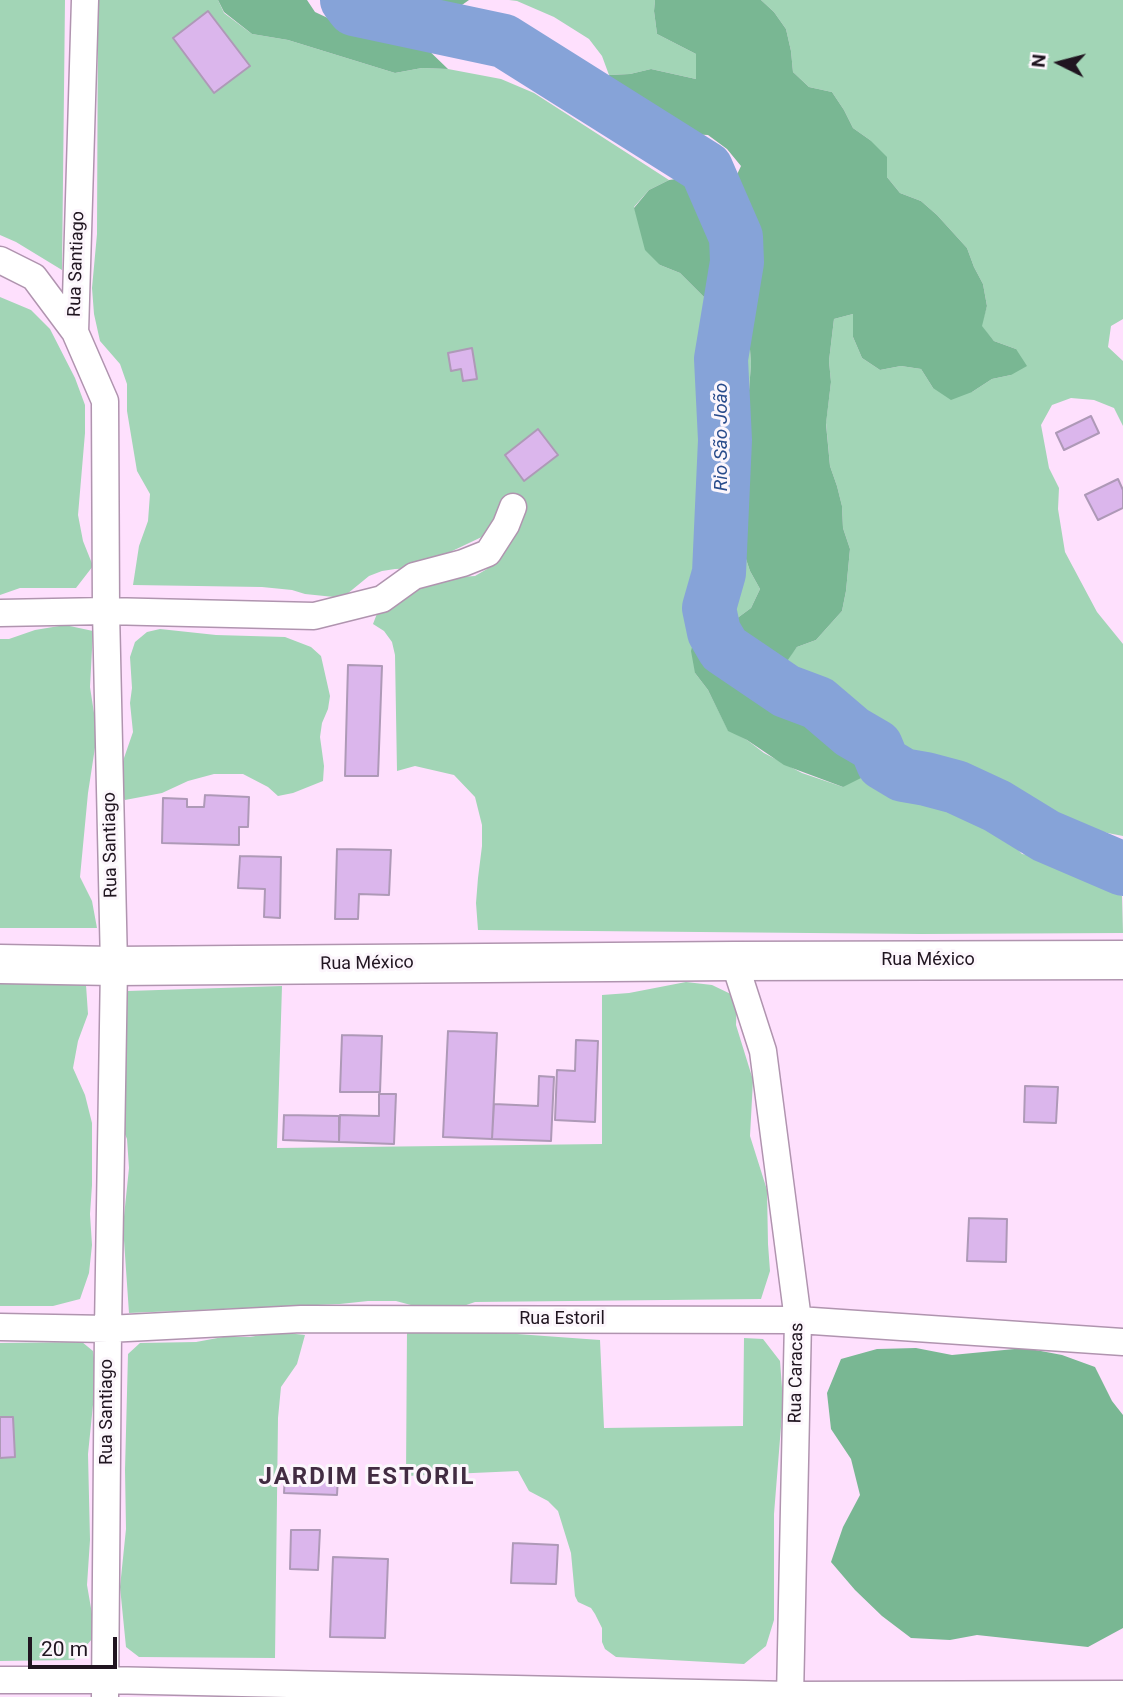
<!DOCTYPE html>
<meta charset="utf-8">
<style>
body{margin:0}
#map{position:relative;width:1123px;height:1697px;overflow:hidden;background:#fee0fd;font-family:Roboto,sans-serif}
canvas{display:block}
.north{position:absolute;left:1025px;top:28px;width:70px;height:70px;-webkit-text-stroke:5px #fcf6fc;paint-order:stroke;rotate:276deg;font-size:19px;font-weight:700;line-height:28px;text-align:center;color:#201520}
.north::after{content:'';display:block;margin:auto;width:24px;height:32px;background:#201520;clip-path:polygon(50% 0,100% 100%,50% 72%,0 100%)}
.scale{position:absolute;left:28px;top:1637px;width:89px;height:32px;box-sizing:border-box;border:4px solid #201520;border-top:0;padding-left:9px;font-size:21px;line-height:24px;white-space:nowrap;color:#201520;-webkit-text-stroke:5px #fcf6fc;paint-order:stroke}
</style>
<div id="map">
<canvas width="1123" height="1697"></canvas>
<div class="north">N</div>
<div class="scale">20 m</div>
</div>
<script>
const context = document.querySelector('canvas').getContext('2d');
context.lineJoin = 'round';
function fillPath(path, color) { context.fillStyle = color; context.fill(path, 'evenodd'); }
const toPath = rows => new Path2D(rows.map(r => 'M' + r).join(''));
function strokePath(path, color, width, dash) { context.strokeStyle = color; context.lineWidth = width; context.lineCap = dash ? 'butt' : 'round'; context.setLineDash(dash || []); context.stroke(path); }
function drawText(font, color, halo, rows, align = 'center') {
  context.font = font + ' Roboto,sans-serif'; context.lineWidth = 6; context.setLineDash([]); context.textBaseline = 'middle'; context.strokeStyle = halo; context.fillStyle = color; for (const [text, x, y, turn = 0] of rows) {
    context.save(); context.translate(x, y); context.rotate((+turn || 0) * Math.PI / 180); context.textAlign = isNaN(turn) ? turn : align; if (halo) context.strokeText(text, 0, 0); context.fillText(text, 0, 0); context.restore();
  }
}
fillPath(toPath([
 [0,0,65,0,62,270,16,242,0,235],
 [98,0,218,0,224,13,252,34,288,40,395,73,422,68,448,69,501,79,534,93,669,180,649,190,634,207,641,229,660,265,680,273,711,304,732,307,748,320,751,364,742,483,741,504,746,527,743,550,750,571,760,589,751,608,732,622,697,628,695,673,708,690,728,730,747,740,764,753,802,773,843,787,857,759,849,740,900,785,936,791,971,803,997,827,1022,854,1058,860,1092,875,1122,896,1123,933,921,934,478,930,476,903,478,878,482,846,482,825,475,797,454,775,415,766,397,771,395,655,392,642,384,631,373,624,378,611,410,589,461,577,475,576,487,569,496,559,488,534,448,553,437,562,423,568,395,569,382,571,369,576,347,594,334,597,305,594,292,590,262,587,133,585,139,546,148,521,150,494,137,471,127,411,127,384,120,364,100,341,94,314,92,288,97,234],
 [509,0,655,0,654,11,657,34,696,54,696,79,651,69,630,74,609,75,602,56,589,39,554,17,517,1],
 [761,0,1123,0,1123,319,1111,326,1108,347,1123,361,1123,426,1114,408,1094,400,1071,398,1052,405,1041,425,1049,468,1059,488,1058,509,1065,552,1097,612,1123,644,1123,836,1072,826,977,789,960,779,942,771,904,764,895,748,882,735,849,716,784,663,797,647,816,640,842,611,846,591,850,549,843,528,842,506,837,486,830,466,826,423,831,382,829,361,834,319,853,314,853,337,862,358,880,370,901,366,921,369,933,388,972,392,992,379,1011,375,1016,349,994,341,981,326,987,306,983,284,974,267,967,248,937,215,921,201,900,193,887,177,870,140,853,128,844,110,832,92,809,87,793,72,791,51,786,29,774,12],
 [0,297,31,310,50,329,75,378,85,405,85,433,78,515,83,541,93,566,76,588,20,588,0,595],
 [65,625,93,631,90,687,94,713,96,741,88,793,80,877,92,901,97,928,0,928,0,639,9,639,35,630],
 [160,629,216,635,285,637,311,647,321,656,330,696,328,709,322,723,320,737,324,766,323,781,293,793,278,796,268,787,243,774,214,774,188,781,162,793,125,800,117,786,124,758,133,732,130,703,132,688,130,657,135,642,147,632],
 [686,982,712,985,737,997,736,1025,753,1080,750,1136,767,1190,768,1244,770,1271,761,1299,475,1302,449,1311,422,1308,396,1301,368,1301,340,1304,129,1313,123,1226,129,1168,127,1139,116,1112,124,1021,128,991,282,986,277,1148,602,1144,602,995,629,993],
 [0,983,86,985,88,1014,78,1041,73,1068,85,1095,92,1123,92,1185,90,1214,92,1245,89,1273,80,1299,53,1306,0,1306],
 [407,1329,517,1334,600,1340,604,1428,743,1426,744,1338,763,1339,780,1361,782,1388,782,1414,774,1514,774,1620,766,1646,744,1664,616,1657,605,1649,602,1642,602,1628,595,1614,591,1608,578,1602,575,1596,571,1553,558,1511,548,1501,529,1491,518,1471,406,1476],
 [278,1332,305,1335,297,1364,281,1387,278,1418,275,1658,139,1657,126,1647,120,1587,126,1529,125,1470,128,1354,140,1343,196,1342,223,1337,250,1337],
 [82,1342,93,1351,95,1366,94,1395,88,1454,90,1540,87,1585,92,1614,92,1639,74,1660,0,1661,0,1458,15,1457,13,1417,0,1417,0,1343]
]), '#a2d5b6');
fillPath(toPath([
 [218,0,307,0,315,12,349,28,386,34,421,43,448,69,422,68,395,73,288,40,252,34,224,12],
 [417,0,469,0,445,17],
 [655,0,761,0,774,12,786,29,791,51,793,72,809,87,832,92,844,110,853,128,870,140,887,157,887,177,900,193,921,201,937,215,967,248,974,267,983,284,987,306,982,326,994,341,1016,349,1027,366,1011,375,992,379,972,392,951,400,933,388,921,369,901,366,880,370,862,358,853,337,853,314,834,319,829,361,831,382,826,424,830,466,837,486,842,506,843,528,850,549,846,591,842,611,816,640,797,647,785,664,801,701,814,718,832,728,849,740,857,759,861,778,843,787,784,765,747,740,728,731,708,690,695,673,691,651,697,628,732,622,751,608,760,589,750,571,743,550,746,527,741,504,742,483,751,364,748,320,732,307,711,304,680,273,660,265,645,250,634,208,649,190,669,180,691,177,712,182,732,185,741,166,727,149,708,135,687,134,650,114,630,108,614,96,609,75,630,74,651,69,696,79,696,54,657,34,654,11],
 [916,1348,952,1355,1025,1348,1062,1355,1095,1367,1112,1401,1123,1415,1123,1628,1088,1647,977,1635,950,1640,911,1638,882,1616,855,1590,831,1562,843,1527,860,1495,851,1459,831,1429,827,1393,841,1359,877,1349]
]), '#79b793');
strokePath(toPath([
 [347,0,354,9,504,41,706,168,736,237,737,262,721,359,725,440,719,573,709,608,714,632,724,649,786,691,818,703,852,732,876,746,883,763,903,775,926,779,956,787,997,806,1046,836,1123,869]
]), '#86a3d8', 54);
const building = toPath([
 [208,11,250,66,214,93,173,38,208,11],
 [472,348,477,379,463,381,461,369,451,371,448,353,472,348],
 [1091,416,1099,433,1064,450,1056,433,1091,416],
 [538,429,558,455,524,481,505,455,538,429],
 [1118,479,1123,490,1123,508,1098,520,1085,495,1118,479],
 [348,665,382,666,378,776,345,776,348,665],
 [205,795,249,797,248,827,239,827,239,845,162,843,163,798,187,799,187,807,204,807,205,795],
 [337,849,391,850,389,895,359,894,358,919,335,919,337,849],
 [240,856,281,857,280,918,264,917,265,889,238,888,240,856],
 [448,1031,497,1033,492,1139,443,1137,448,1031],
 [342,1035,382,1036,380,1092,340,1092,342,1035],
 [576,1040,598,1041,595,1122,555,1120,557,1070,575,1071,576,1040],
 [539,1076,554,1077,551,1141,492,1139,494,1104,538,1106,539,1076],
 [1025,1086,1058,1087,1056,1123,1024,1122,1025,1086],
 [379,1094,396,1094,394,1144,339,1142,340,1115,379,1116,379,1094],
 [284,1115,339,1116,339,1142,283,1140,284,1115],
 [969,1218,1007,1219,1006,1262,967,1261,969,1218],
 [0,1417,13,1417,15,1457,0,1458,0,1417],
 [285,1475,338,1476,337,1495,284,1493,285,1475],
 [291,1530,320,1530,318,1570,290,1569,291,1530],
 [513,1543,558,1545,556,1584,511,1583,513,1543],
 [333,1557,388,1559,385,1638,330,1637,333,1557]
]);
fillPath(building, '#dbb6ec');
strokePath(building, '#ae99b7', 2);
const minor = toPath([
 [85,0,75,332,105,401,106,611,114,966,108,1329,105,1697],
 [0,260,34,277,75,332],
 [0,613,106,611,314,616,382,599,414,576,463,563,488,553,506,525,513,507],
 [734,961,763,1051,798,1320,790,1697],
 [0,1327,108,1329,301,1319,798,1320,1123,1342],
 [0,1680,105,1680,790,1695,1123,1694]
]);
const primary = toPath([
 [0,964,114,966,734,961,1123,960]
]);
strokePath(minor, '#b094af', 29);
strokePath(primary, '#b094af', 41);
strokePath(minor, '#fff', 26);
strokePath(primary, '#fff', 38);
drawText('18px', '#201520', '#fcf6fc', [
 ["Rua Santiago",77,264,-88],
 ["Rua Santiago",111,845,-91],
 ["Rua México",928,960],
 ["Rua México",367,964,-1],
 ["Rua Estoril",562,1319],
 ["Rua Caracas",797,1373,-89],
 ["Rua Santiago",107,1412,-90]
]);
drawText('italic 19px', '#294c8c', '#fcf6fc', [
 ["Rio São João",722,437,-90]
]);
context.letterSpacing = '2px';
drawText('bold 24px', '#422c42', '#fcf6fc', [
 ["JARDIM ESTORIL",367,1478]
]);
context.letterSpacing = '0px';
</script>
